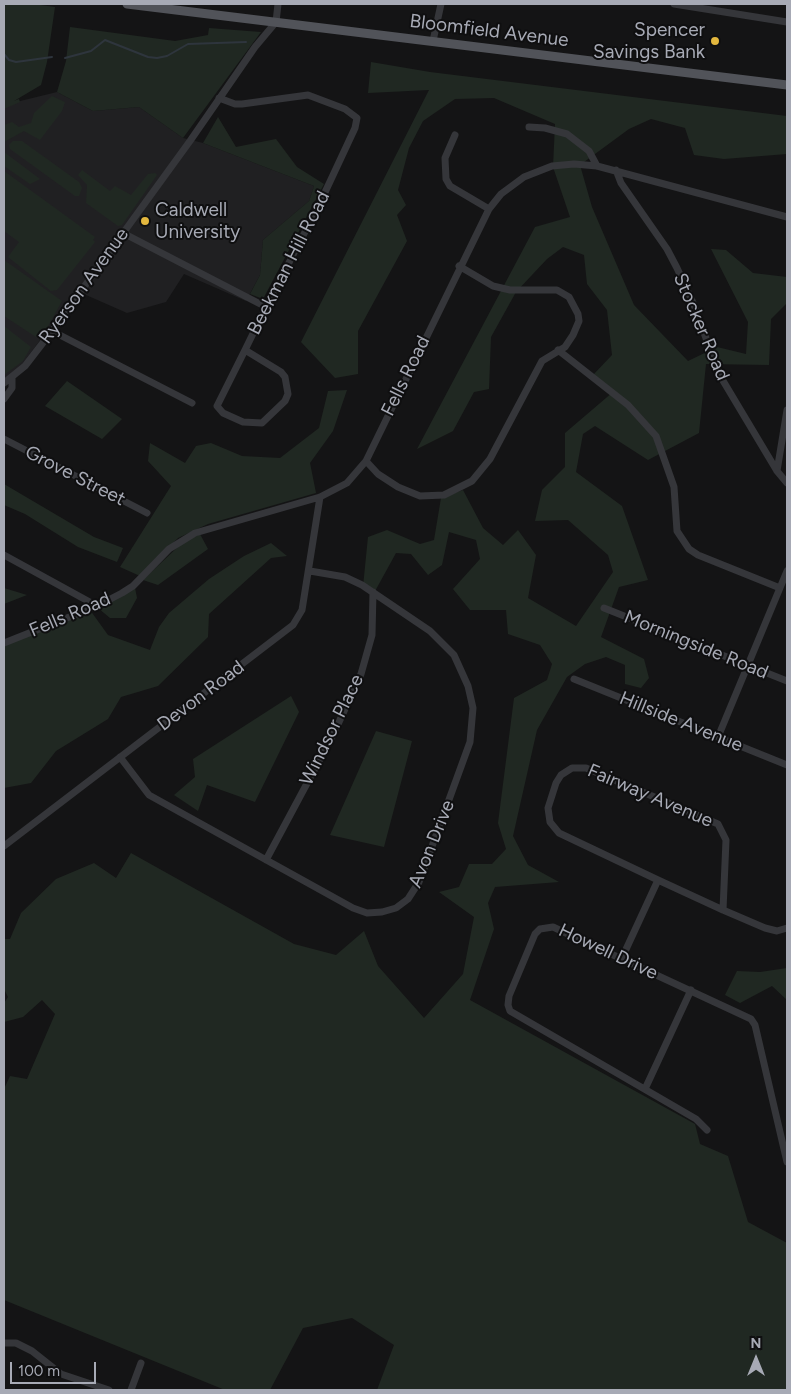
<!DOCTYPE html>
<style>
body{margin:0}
#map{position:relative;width:791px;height:1394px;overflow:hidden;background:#141415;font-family:Figtree,sans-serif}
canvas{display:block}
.frame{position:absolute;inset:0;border:5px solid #a7aab5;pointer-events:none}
.north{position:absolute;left:731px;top:1334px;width:50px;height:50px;-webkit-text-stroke:4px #0f0f10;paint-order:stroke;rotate:0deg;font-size:14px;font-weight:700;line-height:20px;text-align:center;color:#a7aab5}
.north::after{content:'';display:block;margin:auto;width:18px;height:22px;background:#a7aab5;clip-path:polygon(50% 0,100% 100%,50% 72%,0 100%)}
.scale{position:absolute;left:10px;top:1362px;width:86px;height:22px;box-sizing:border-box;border:2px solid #a7aab5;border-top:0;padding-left:6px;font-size:15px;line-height:18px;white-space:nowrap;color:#a7aab5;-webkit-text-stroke:4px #0f0f10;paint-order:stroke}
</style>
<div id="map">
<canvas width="791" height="1394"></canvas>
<div class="frame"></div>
<div class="north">N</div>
<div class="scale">100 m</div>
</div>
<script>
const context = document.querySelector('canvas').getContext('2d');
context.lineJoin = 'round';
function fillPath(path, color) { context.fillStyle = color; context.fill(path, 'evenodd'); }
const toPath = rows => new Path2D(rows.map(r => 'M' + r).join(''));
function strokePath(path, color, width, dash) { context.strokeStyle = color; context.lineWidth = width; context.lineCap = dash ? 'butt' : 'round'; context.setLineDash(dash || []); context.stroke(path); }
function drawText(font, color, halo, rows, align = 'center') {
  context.font = font + ' Figtree,sans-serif'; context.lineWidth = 4; context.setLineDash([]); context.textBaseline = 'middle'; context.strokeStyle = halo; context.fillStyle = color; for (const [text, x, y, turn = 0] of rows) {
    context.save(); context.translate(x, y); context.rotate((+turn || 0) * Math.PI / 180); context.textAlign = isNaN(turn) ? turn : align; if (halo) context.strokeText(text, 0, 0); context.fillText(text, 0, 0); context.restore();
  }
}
fillPath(toPath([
 [57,92,93,111,139,107,183,138,203,143,314,186,309,201,263,240,260,275,246,301,184,274,166,302,127,313,77,291,17,371,4,379,4,103,8,104]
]), '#202022');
fillPath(toPath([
 [4,4,33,4,55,7,47,62,41,85,14,101,19,99,20,102,4,109],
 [70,27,175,41,208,35,209,28,261,32,183,138,139,107,93,111,57,92,66,61],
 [371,62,430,72,787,116,787,154,724,159,694,155,685,128,651,119,629,129,580,165,592,207,634,305,688,361,717,347,746,354,748,322,711,249,726,250,753,273,787,277,787,303,771,319,769,365,706,364,699,433,648,460,595,426,583,434,576,472,622,506,648,580,619,587,601,637,644,659,649,678,641,688,625,684,625,665,606,657,585,664,567,677,537,730,513,836,528,865,559,882,495,887,488,903,494,929,470,1000,695,1124,700,1144,728,1156,748,1222,787,1243,787,1390,377,1390,394,1345,352,1318,303,1328,270,1390,225,1390,4,1300,4,1089,10,1076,27,1079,55,1014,42,1000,23,1017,4,1022,4,1003,8,997,4,989,4,939,10,939,21,913,56,879,94,863,116,878,131,853,294,944,336,955,364,931,378,966,424,1018,463,974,474,917,439,892,459,887,469,864,492,864,506,849,498,823,514,698,547,680,552,664,540,645,508,634,506,610,470,610,453,589,480,559,476,540,449,532,442,565,428,575,411,554,396,553,374,593,363,587,368,537,387,530,420,544,434,540,441,498,463,490,483,528,503,545,518,530,536,555,528,598,576,626,613,572,608,555,568,520,535,521,542,490,565,467,565,433,613,392,593,375,612,355,607,310,587,284,584,255,563,247,547,259,516,292,491,337,489,389,474,392,453,431,417,449,535,227,570,217,553,167,555,124,494,98,455,99,423,121,409,148,398,190,406,205,397,215,407,241,358,331,358,374,335,378,301,342,429,90,368,93],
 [52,96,65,102,62,111,40,140,24,131,4,142,4,125,12,122,19,127,31,123,34,113],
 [218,117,236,147,276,139,297,167,324,184,263,299,250,294,260,275,263,240,309,201,314,186,203,143],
 [13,141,22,141,79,182,82,188,79,196,75,196,10,149,9,145],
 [4,152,40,179,30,184,4,166],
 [82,170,110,191,115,186,131,195,148,174,155,173,157,175,122,225,118,226,86,203,87,185,78,175],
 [4,171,95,237,93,240,95,242,57,290,51,291,8,257,19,242,4,231],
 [4,260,62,301,42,337,36,337,4,316],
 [4,326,31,347,23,361,4,375],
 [67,381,122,419,102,439,45,406],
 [347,390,333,431,310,463,316,493,208,524,178,538,140,576,120,567,171,486,148,461,150,443,185,463,196,446,211,443,242,456,280,458,319,428,328,391],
 [4,484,94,537,123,548,117,562,78,547,25,514,4,505],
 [200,534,208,549,158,585,143,580,182,543],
 [271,543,287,556,271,558,209,614,208,637,158,686,121,697,108,719,56,751,31,783,4,788,4,644,90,610,108,635,150,650,159,627,169,613,209,579,244,556],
 [4,588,27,595,4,604],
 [135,588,137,598,126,618,110,618,98,608],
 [291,696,299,712,255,802,207,785,198,811,174,795,195,777,193,759],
 [376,731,412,741,384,847,330,835],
 [787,968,787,1000,772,986,740,1003,725,995,737,971,760,972]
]), '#202822');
strokePath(toPath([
 [4,54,9,60,16,62,52,57],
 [65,58,91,51,105,40,148,57,157,58,167,56,188,44,246,42]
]), '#2e353d', 2);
strokePath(toPath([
 [674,4,787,22],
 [433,41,441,4],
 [219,98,235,104,242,104,308,95,345,109,357,118,355,128,320,203,266,307,245,350,217,406,223,413,243,422,262,423,285,401,288,394,285,377,281,372,245,350],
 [529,127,545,128,567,134,589,151,597,166],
 [455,135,445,158,446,179,450,186,489,209],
 [616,170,621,183,667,249,677,268,694,305,719,374,777,471,787,483],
 [123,233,266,307],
 [52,331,192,403],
 [558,350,628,405,656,436,674,487,677,531,689,549,698,555,780,588],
 [4,383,25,366,52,331,190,141,255,47,276,22,278,4],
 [4,399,12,388,12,378],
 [4,439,147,513],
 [366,461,378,474,398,487,420,496,444,495,472,481,490,459,542,361,565,347,573,335,579,321,578,314,569,297,557,290,510,290,493,286,459,266],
 [777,471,787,410],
 [4,555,97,606],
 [604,608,787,681],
 [4,643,97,606,122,593,133,586,169,549,195,533,320,497,347,483,366,461,489,209,501,194,524,177,552,166,574,164,597,166,787,217],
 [574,679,787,765],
 [718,737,787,571],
 [120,757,149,795,353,908,367,913,382,912,396,908,408,899,419,882,470,742,473,708,468,686,454,655,430,631,362,585,345,577,310,571],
 [4,846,293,625,302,610,320,497],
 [266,860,334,733,361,674,372,635,373,592],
 [723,910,726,840,718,824,586,768,572,768,561,775,556,783,548,808,550,822,559,833,658,880,723,910,765,928,777,931,787,928],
 [622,958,658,880],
 [645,1089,691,990],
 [707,1130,696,1119,510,1011,508,1005,509,996,535,934,540,929,553,927,751,1019,755,1025,787,1162],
 [4,1343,16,1343,32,1351,61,1374,109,1390],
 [131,1390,141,1363]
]), '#35363a', 7);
strokePath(toPath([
 [127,4,787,85]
]), '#515359', 9);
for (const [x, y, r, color] of [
 [715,41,5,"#e3b73e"],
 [145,221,5,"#e3b73e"]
]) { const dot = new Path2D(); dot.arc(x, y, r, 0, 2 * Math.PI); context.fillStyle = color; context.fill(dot); strokePath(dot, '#0f0f10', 2); }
drawText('19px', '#a7aab5', '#0f0f10', [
 ["Spencer",705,30],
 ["Savings Bank",705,52],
 ["Caldwell",155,210,"left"],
 ["University",155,232,"left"]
], 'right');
drawText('19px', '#a7aab5', '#0f0f10', [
 ["Bloomfield Avenue",489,31,7],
 ["Beekman Hill Road",289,263,-63],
 ["Ryerson Avenue",84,286,-54],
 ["Stocker Road",701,327,67],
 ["Fells Road",406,376,-64],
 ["Grove Street",75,476,27],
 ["Fells Road",70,615,-23],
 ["Morningside Road",696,645,22],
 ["Devon Road",201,696,-37],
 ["Hillside Avenue",681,722,22],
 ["Windsor Place",332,730,-64],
 ["Fairway Avenue",650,796,23],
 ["Avon Drive",432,844,-68],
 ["Howell Drive",608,952,25]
]);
</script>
